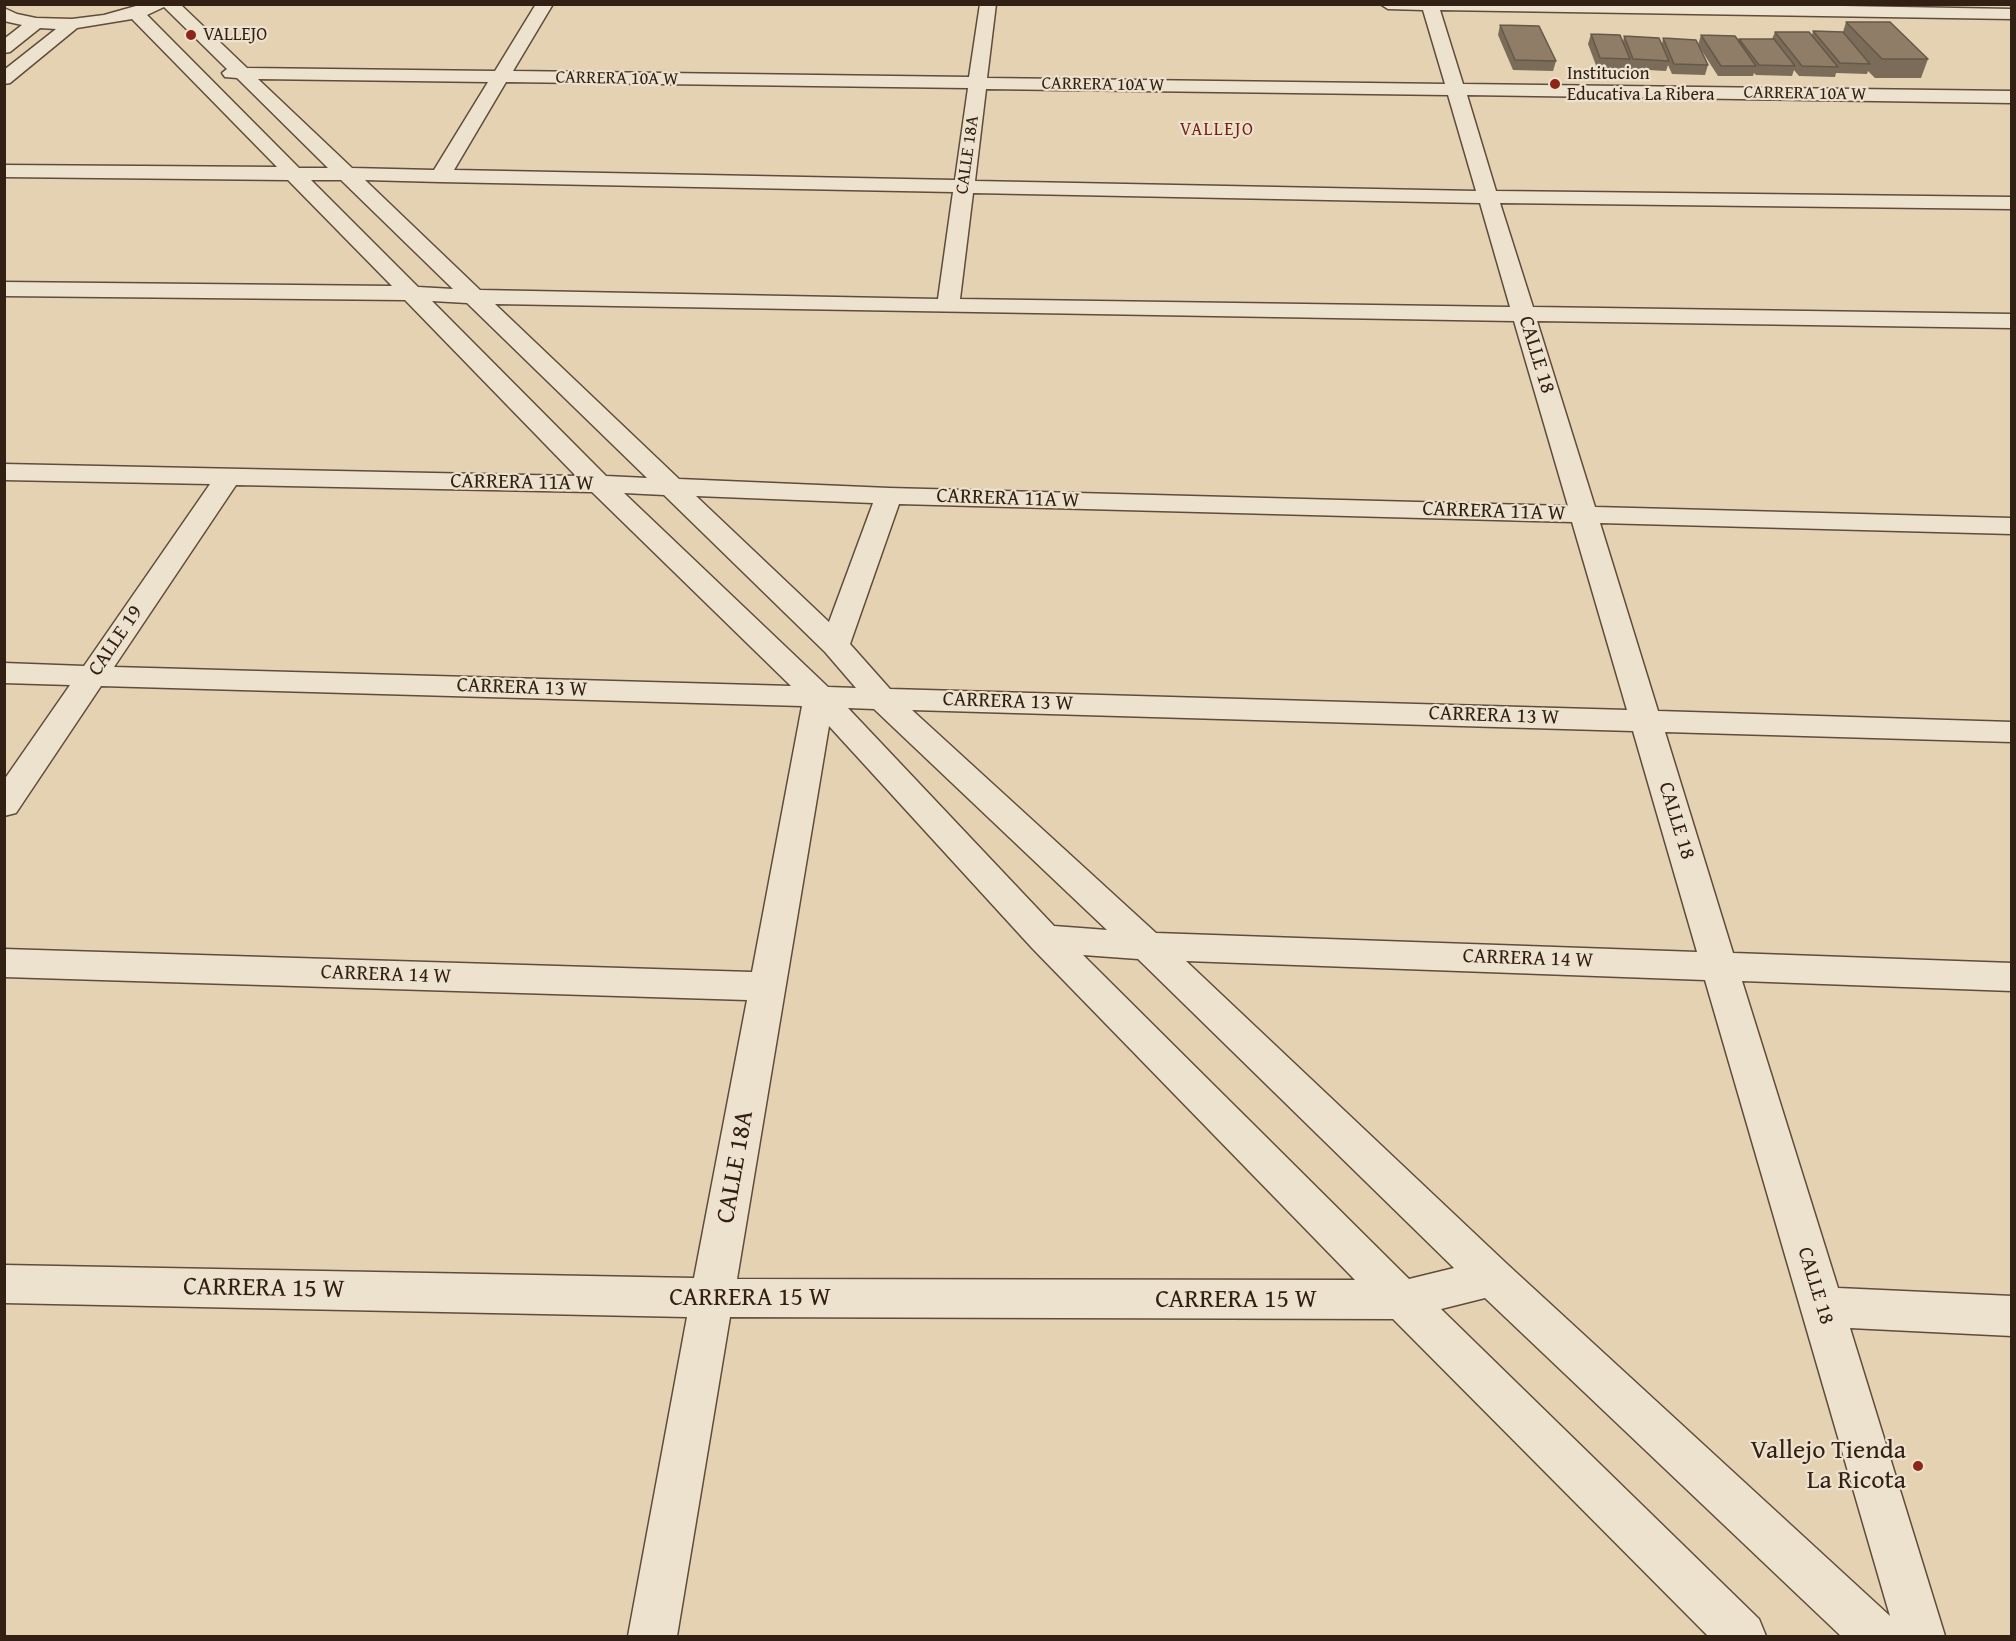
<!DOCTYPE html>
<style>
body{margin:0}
#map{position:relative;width:2016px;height:1641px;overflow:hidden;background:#e4d2b2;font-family:"Gentium Book Plus",serif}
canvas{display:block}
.frame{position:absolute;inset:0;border:6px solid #332015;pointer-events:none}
</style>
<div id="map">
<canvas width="2016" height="1641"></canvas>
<div class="frame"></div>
</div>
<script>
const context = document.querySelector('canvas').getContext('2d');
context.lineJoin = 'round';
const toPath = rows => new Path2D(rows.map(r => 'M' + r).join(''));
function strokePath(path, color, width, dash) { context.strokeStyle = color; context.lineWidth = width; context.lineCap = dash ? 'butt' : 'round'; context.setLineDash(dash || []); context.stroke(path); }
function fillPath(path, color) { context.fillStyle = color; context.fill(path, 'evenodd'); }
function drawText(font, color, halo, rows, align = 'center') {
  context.font = font + ' "Gentium Book Plus",serif'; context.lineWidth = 4.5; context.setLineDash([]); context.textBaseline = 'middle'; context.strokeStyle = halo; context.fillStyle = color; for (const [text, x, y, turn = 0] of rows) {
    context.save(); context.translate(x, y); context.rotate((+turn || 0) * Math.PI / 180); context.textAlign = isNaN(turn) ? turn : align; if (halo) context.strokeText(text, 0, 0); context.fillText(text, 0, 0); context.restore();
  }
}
const street = toPath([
 [143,4,180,4,247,68,495,71,536,4,553,4,513,71,969,77,980,4,996,4,987,78,1445,84,1423,10,1388,9,1380,4,1733,4,2012,9,2012,19,1440,10,1463,84,2012,91,2012,103,1467,95,1496,191,2012,197,2012,209,1500,203,1533,307,2012,314,2012,328,1537,321,1595,507,2012,518,2012,534,1600,523,1658,711,2012,722,2012,742,1665,732,1733,953,2012,963,2012,991,1742,981,1838,1288,2012,1296,2012,1336,1850,1328,1945,1636,1841,1636,1485,1298,1441,1309,1759,1619,1766,1636,1708,1636,1393,1319,730,1317,677,1636,628,1636,687,1317,4,1303,4,1265,694,1278,747,1000,4,977,4,949,752,972,802,706,101,686,16,813,4,816,4,780,70,685,4,683,4,663,84,666,210,484,4,480,4,464,576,476,405,300,4,296,4,282,392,286,288,180,4,177,4,165,277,167,132,19,77,28,10,83,4,84,4,70,56,29,40,28,10,52,4,53,4,39,22,25,4,21,4,8,17,14,36,18,72,19,104,15,143,4],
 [164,7,227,69,222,73,225,77,237,78,328,168,299,168,147,15,164,7],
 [258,79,488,82,434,170,352,168,258,79],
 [506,82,968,88,955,180,454,170,506,82],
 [986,89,1448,95,1476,191,975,181,986,89],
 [311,180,341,180,453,289,418,287,311,180],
 [365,180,440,182,953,192,938,299,480,290,365,180],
 [973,193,1480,203,1510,307,960,299,973,193],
 [432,301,467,303,647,478,606,476,432,301],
 [495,304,1514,321,1568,506,889,488,679,479,495,304],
 [236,485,592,492,791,686,114,667,236,485],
 [624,493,664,495,825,652,856,688,828,687,624,493],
 [696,496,873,503,829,622,696,496],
 [899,504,1572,522,1627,710,890,689,850,644,899,504],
 [848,708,874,709,1107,930,1054,926,848,708],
 [912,710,1633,731,1697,952,1156,933,912,710],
 [829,726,1032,948,1355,1280,737,1279,829,726],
 [1083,955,1138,959,1454,1268,1409,1279,1083,955],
 [1186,961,1705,980,1890,1616,1507,1264,1186,961]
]);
strokePath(street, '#5f4c3c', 3);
fillPath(street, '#ede2cd');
fillPath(toPath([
 [1846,22,1928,59,1921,78,1875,78,1868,71,1867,74,1836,73,1835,77,1799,76,1794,70,1792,76,1756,75,1754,73,1753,76,1718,76,1698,45,1701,35,1739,41,1739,39,1772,39,1775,32,1812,35,1813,31,1843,32],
 [1500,25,1556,61,1553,71,1513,70,1498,35],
 [1591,34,1623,42,1624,36,1662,44,1663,38,1708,65,1705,75,1672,74,1668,65,1666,71,1631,69,1629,65,1628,69,1597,68,1588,44]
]), '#7b6c59');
const building = toPath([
 [1846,22,1890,22,1928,59,1882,59,1846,22],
 [1500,25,1539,26,1556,61,1515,60,1500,25],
 [1813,31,1843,32,1870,64,1840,63,1813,31],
 [1775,32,1809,32,1838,67,1802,66,1775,32],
 [1591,34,1620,35,1630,59,1600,58,1591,34],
 [1701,35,1735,36,1756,66,1721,66,1701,35],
 [1624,36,1659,38,1669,61,1633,59,1624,36],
 [1663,38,1696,40,1708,65,1674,64,1663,38],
 [1739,39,1774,39,1795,66,1759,65,1739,39]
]);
fillPath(building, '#8f7d67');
strokePath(building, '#645848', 1.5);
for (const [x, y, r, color] of [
 [191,35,6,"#8f2418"],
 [1555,84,6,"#8f2418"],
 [1918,1466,6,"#8f2418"]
]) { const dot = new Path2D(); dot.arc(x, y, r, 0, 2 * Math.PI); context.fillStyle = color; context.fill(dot); strokePath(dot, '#ede2cd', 2); }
drawText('18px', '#332015', '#ede2cd', [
 ["VALLEJO",203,35],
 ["Institucion",1567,74],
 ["Educativa La Ribera",1567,95]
], 'left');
drawText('18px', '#332015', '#ede2cd', [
 ["CARRERA 10A W",617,79,1],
 ["CARRERA 10A W",1103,85,1],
 ["CARRERA 10A W",1805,94,1],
 ["CALLE 18A",968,155,-82]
]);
context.letterSpacing = '1.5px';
drawText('18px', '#7a1f14', '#ede2cd', [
 ["VALLEJO",1217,130]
]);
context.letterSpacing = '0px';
drawText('21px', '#332015', '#ede2cd', [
 ["CALLE 18",1536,355,73],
 ["CARRERA 11A W",522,483,1],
 ["CARRERA 11A W",1008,499,2],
 ["CARRERA 11A W",1494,512,2],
 ["CALLE 19",116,641,-56],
 ["CARRERA 13 W",522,688,2],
 ["CARRERA 13 W",1008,702,2],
 ["CARRERA 13 W",1494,716,2],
 ["CALLE 18",1676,821,73],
 ["CARRERA 14 W",1528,959,2],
 ["CARRERA 14 W",386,975,2],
 ["CALLE 18",1815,1286,73]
]);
drawText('26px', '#332015', '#ede2cd', [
 ["CALLE 18A",736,1167,-80],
 ["CARRERA 15 W",264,1289,1],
 ["CARRERA 15 W",750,1298],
 ["CARRERA 15 W",1236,1300]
]);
drawText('26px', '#332015', '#ede2cd', [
 ["Vallejo Tienda",1906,1451],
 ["La Ricota",1906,1481]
], 'right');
</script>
